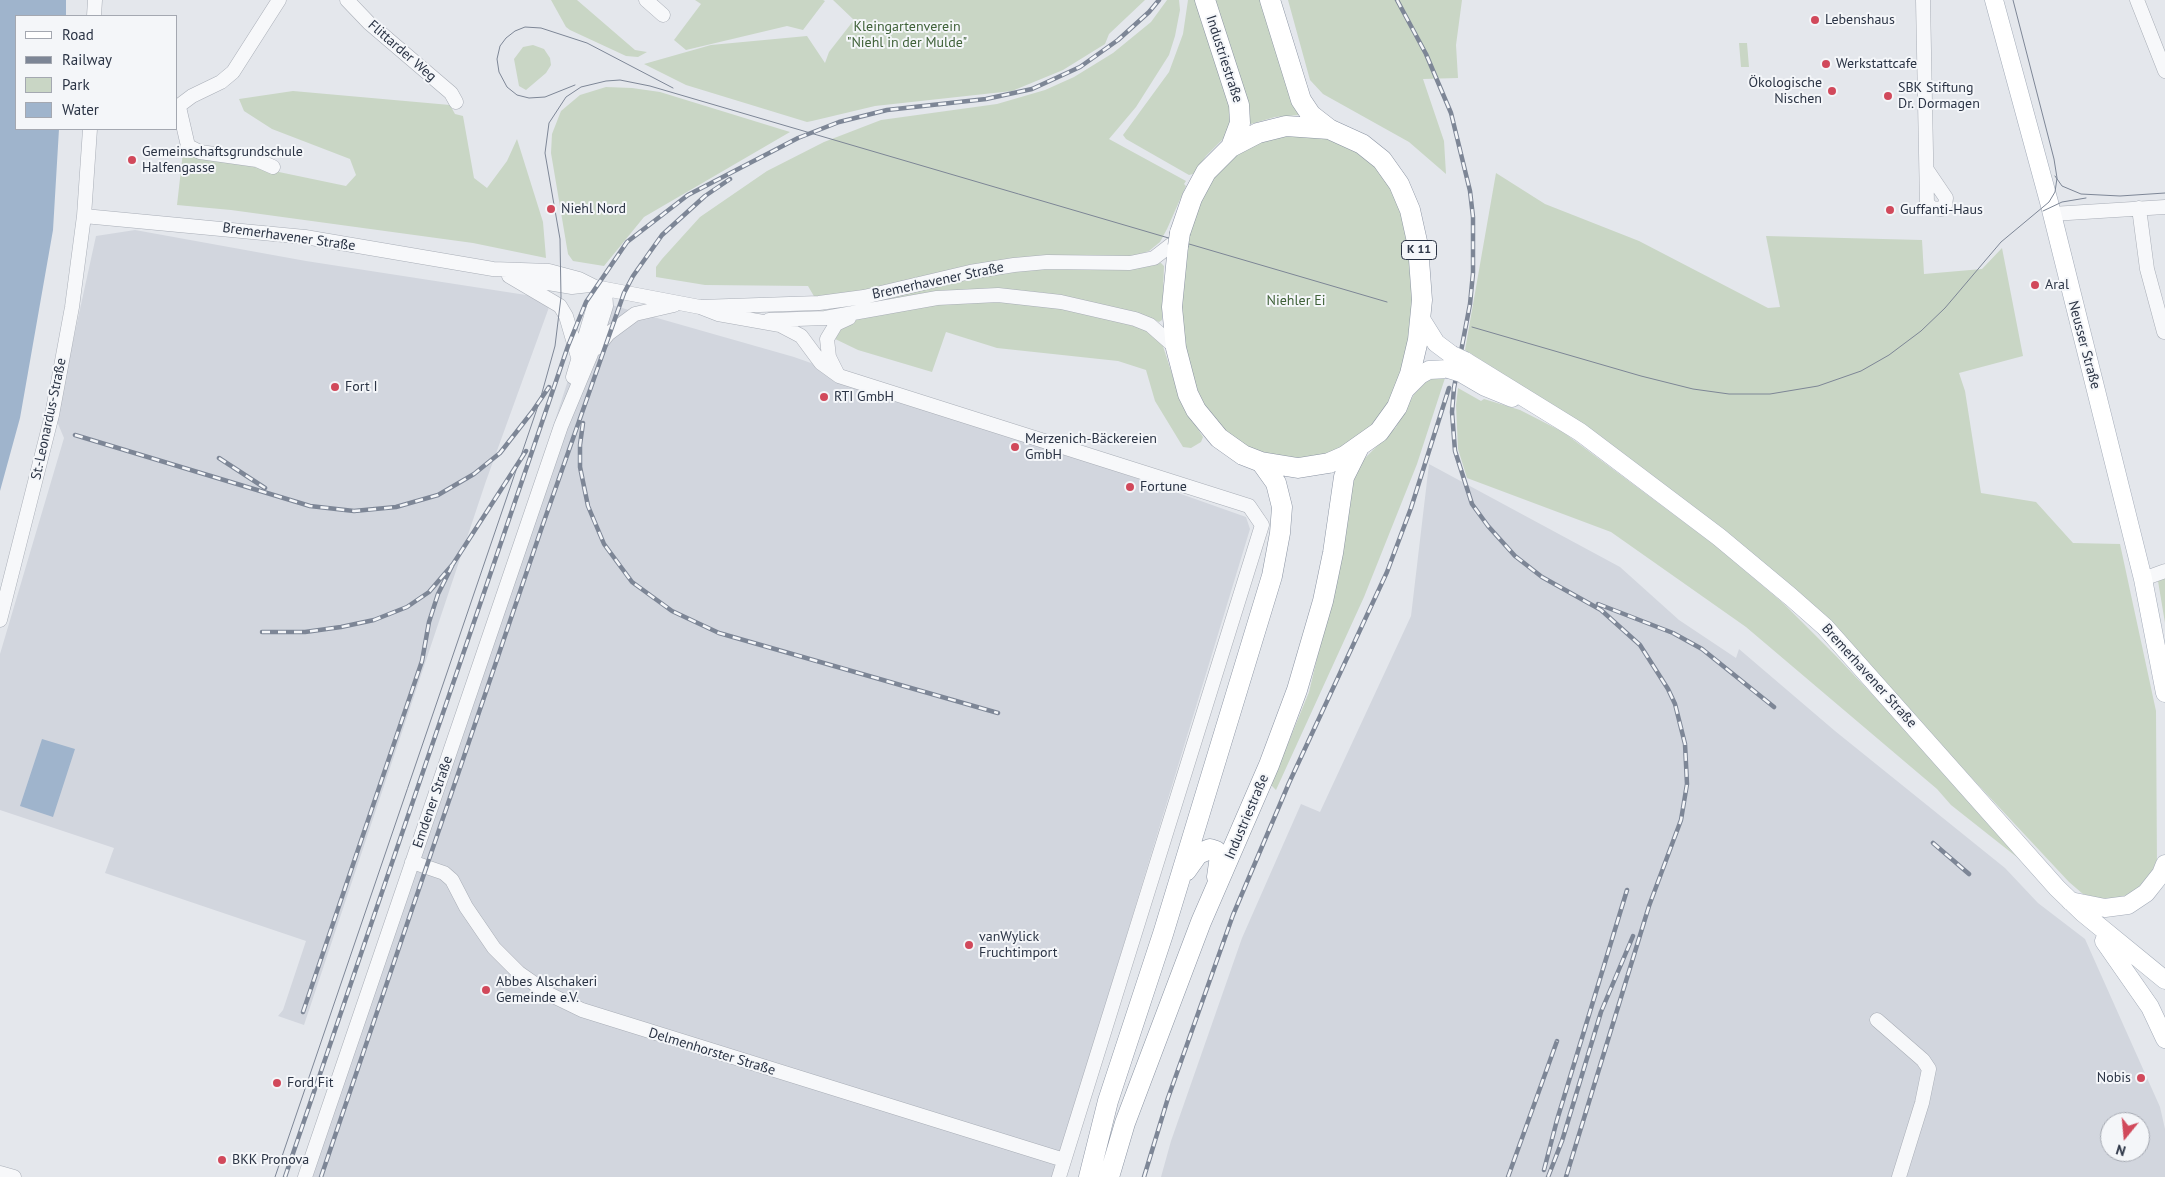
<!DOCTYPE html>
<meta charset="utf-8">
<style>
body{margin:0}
#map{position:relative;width:2165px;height:1177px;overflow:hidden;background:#e4e7ec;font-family:"PT Sans",sans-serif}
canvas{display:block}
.legend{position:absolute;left:15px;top:15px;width:162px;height:115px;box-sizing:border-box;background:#f4f6f9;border:1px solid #a4a8b1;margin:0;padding:6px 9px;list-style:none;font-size:15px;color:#2b3445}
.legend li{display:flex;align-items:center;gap:10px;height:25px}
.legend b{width:25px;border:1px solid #a4a8b1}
.north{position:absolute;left:2100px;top:1112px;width:50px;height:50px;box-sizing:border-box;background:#f4f6f9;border:1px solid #a4a8b1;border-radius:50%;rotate:197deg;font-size:14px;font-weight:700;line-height:20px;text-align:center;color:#2b3445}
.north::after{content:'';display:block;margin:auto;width:18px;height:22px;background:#d1495b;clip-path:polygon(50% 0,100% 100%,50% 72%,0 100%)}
</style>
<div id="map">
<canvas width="2165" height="1177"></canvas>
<ul class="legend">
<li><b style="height:6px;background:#fff"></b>Road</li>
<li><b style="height:6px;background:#7d8696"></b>Railway</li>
<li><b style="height:14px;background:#c9d6c5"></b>Park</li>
<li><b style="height:14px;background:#9fb4cc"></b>Water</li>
</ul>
<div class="north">N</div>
</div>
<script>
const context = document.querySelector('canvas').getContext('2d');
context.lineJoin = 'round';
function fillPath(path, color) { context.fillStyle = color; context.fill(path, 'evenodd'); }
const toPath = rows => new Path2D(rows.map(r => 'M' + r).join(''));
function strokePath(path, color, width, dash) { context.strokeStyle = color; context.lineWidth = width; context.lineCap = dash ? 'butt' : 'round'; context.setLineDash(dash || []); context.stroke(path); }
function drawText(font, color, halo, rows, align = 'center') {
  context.font = font + ' "PT Sans",sans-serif'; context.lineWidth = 4; context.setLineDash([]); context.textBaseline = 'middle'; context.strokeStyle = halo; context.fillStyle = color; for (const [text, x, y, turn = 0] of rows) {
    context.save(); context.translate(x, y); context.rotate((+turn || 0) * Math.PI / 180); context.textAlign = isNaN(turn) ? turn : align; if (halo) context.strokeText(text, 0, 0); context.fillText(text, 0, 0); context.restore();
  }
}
fillPath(toPath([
 [135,230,306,261,552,299,486,481,304,1025,278,1016,283,1010,306,941,105,873,114,848,0,810,0,654,64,438,56,419,96,236],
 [594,300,794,357,1246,517,1250,529,1053,1177,310,1177],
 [1429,464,1620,567,1679,620,1736,658,1739,649,1835,731,2005,868,2038,903,2085,939,2160,1107,2165,1129,2165,1177,1161,1177,1171,1141,1242,938,1301,804,1320,812,1411,616],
 [2110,1122,2140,1122,2140,1152,2110,1152]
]), '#d2d6de');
fillPath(toPath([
 [551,0,577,0,635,50,647,52,638,57,626,56,570,30,566,27],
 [695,0,823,0,825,1,803,30,787,26,686,50,674,40,701,4],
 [833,0,1145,0,1109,34,1105,44,1063,70,1012,91,875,106,812,121,807,122,686,85,644,64,711,45,807,36,825,63,829,52,854,20],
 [1167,0,1179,0,1180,10,1175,36,1169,55,1136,107,1109,139,1186,181,1184,184,1186,186,1167,229,1160,242,1149,251,1140,254,1140,256,1053,258,815,298,808,286,705,285,656,277,656,267,662,259,700,217,767,171,824,142,881,120,997,104,1045,90,1074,77,1113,53,1151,22],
 [1188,0,1195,0,1234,111,1226,136,1206,156,1193,174,1189,175,1126,139,1123,135,1169,72,1183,34],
 [1209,0,1264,0,1299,115,1275,117,1251,124,1247,122],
 [1288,0,1462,0,1456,45,1458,78,1423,79,1444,141,1446,174,1409,142,1323,94,1310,80],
 [1739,43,1747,43,1749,67,1741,67],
 [533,45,544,49,550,58,551,65,546,73,526,90,519,86,514,59,523,47],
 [606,87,632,88,660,92,790,132,644,217,604,266,573,261,568,254,551,153,552,134,561,111,580,95],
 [293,91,450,105,455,114,463,116,474,178,487,188,507,161,517,139,543,222,546,258,473,243,231,210,177,205,183,152,346,186,356,175,350,159,272,129,244,111,239,99],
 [1310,131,1373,159,1405,211,1416,316,1396,396,1365,438,1318,460,1248,452,1208,418,1183,353,1181,272,1188,234,1208,183,1247,143],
 [1496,173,1545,204,1639,241,1768,308,1780,307,1766,236,1922,240,1924,274,1982,269,2002,248,2023,356,1959,373,1965,391,1981,493,2036,502,2073,543,2120,544,2156,711,2157,869,2140,890,2110,901,2083,894,2069,882,1853,651,1568,415,1465,350],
 [1161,263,1164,266,1162,320,1159,322,1148,317,1113,308,1046,293,1004,289,838,312,820,311,859,306,952,281,1035,268],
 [953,301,1032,302,1103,317,1147,330,1162,343,1181,402,1203,437,1201,442,1191,448,1183,447,1155,401,1146,370,1118,361,997,348,946,332,932,372,858,350,831,337,849,321],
 [1446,375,1417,464,1364,597,1276,790,1271,785,1309,692,1330,604,1348,488,1361,462,1396,427,1418,387,1427,379],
 [1458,388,1481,401,1484,399,1520,410,1563,432,1716,546,1783,603,1837,657,1949,776,2018,858,1951,805,1937,789,1746,627,1611,532,1467,478,1458,449,1456,405],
 [2165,578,2165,623,2158,581]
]), '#c9d6c5');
fillPath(toPath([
 [0,0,66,0,66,16,16,16,16,129,59,129,53,230,20,418,0,491],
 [42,739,75,749,53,817,20,806]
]), '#9fb4cc');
const minor = toPath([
 [347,0,369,23,451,93,456,102],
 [646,0,663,15],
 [1923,0,1927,203,1932,208,1941,209,1945,206,1946,198,1927,170],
 [2137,0,2165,71],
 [94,16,95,0],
 [179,107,188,146,200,152,257,160,273,167],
 [176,108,192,96,221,82,233,72,279,0],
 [2139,208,2147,269,2164,332],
 [2052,214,2165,207],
 [84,216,305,237,493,269,549,271,579,279,595,287,700,307,819,303,864,297,970,272,1014,265,1047,262,1130,263,1154,258,1172,244],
 [509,276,560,306,566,316,578,357],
 [524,279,572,287,590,285],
 [700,307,718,314,780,325,801,336,821,363,839,376,1249,506,1262,525,1059,1177],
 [769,320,825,318,937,298,998,295,1061,302,1135,319,1150,325,1176,348],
 [597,348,608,334,635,314,674,305],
 [837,373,829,357,827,339,836,324,849,318],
 [573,377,595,303,605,289],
 [2143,579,2165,571],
 [0,620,52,415,72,307,84,216,90,129],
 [412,862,444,873,452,880,466,907,494,948,519,973,549,994,582,1010,1064,1160],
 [1877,1020,1923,1060,1929,1069,1922,1103,1899,1177],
 [0,1173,14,1177],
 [305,1177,561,426,591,354,606,306,605,289]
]);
const major = toPath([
 [1994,0,2049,202,2143,579,2165,693],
 [1421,319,1436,343,1452,355],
 [1465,361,1580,432,1719,537,1791,597,1825,627,2057,888,2083,913,2165,980],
 [1461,373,1485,387,1512,398],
 [1404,391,1420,375,1429,370,1448,369],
 [2070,901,2105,908,2128,905,2146,893,2161,874,2165,864],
 [2104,941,2150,1007,2165,1039]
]);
const highway = toPath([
 [1205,0,1239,105,1240,123,1231,147],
 [1270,0,1301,100,1311,115,1329,129],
 [1178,246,1172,307,1176,348,1188,394,1196,410,1219,438,1243,455,1261,462,1298,468,1329,463,1345,456,1379,432,1397,407,1410,374,1418,340,1422,300,1418,246,1410,210,1399,184,1382,160,1362,144,1329,129,1286,126,1258,133,1231,147,1206,172,1192,198,1180,233],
 [1186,871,1198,854,1210,849,1216,851,1220,856,1217,877],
 [1089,1177,1108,1101,1163,934,1272,576,1280,533,1282,507,1276,483,1261,462],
 [1109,1177,1125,1123,1201,922,1269,765,1297,690,1323,601,1333,553,1344,477,1358,449]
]);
strokePath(minor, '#a9aeb7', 15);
strokePath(major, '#a3abb8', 19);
strokePath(highway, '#8b94a3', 21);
strokePath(minor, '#f7f8fa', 14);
strokePath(major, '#fff', 18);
strokePath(highway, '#fff', 20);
strokePath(toPath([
 [575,85,545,97,529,98,517,95,507,87,499,72,497,59,500,46,506,38,515,31,525,27,541,28,587,43,673,88],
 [2055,176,2062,186,2081,194,2120,196,2165,193],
 [2043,211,2062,202,2086,198],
 [1472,327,1641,376,1693,389,1729,394,1770,394,1818,386,1861,371,1889,355,1921,331,1945,308,2001,242,2049,202,2055,192,2057,178,2054,159,2013,0],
 [275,1177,540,400,555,346,561,297,560,239,545,153,549,123,566,97,581,87,606,81,620,80,650,86,1387,302]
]), '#7d8696', 1);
const rail = toPath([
 [1397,0,1426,54,1451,113,1470,191,1473,217,1473,273,1470,304,1454,388,1452,412,1455,451,1472,504,1488,526,1515,556,1542,577,1601,610,1640,645,1668,689,1675,704,1685,744,1687,784,1681,820,1649,906,1566,1177],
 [583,423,580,445,580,467,588,506,604,544,632,582,672,611,719,633,998,713],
 [75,435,310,506,354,511,396,507,438,495,474,474,500,453,532,412,549,387],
 [219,458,265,488],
 [1598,604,1673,633,1702,649,1774,707],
 [262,632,305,632,341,627,374,620,407,607,429,592,453,564,526,451],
 [1933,843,1969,874],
 [303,1012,422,661,429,622,438,594,453,564],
 [1544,1170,1557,1120,1627,890],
 [285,1177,568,346,586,302,627,242,688,195,798,138,839,122,887,110,986,99,1032,89,1080,67,1118,40,1149,12,1159,0],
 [321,1177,542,527,624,293,633,276,662,235,705,196,730,179],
 [1144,1177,1168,1098,1233,915,1289,783,1387,572,1411,508,1449,388],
 [1508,1177,1557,1041],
 [1548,1177,1562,1141,1601,1012,1633,936]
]);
strokePath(rail, '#7d8696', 4.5);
strokePath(rail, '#f4f6f9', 2.5, [8]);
const majorBridge = toPath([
 [1452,355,1465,361],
 [1448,369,1461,373]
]);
const highwayBridge = toPath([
 [1178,246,1180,233]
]);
strokePath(majorBridge, '#a3abb8', 19, []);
strokePath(highwayBridge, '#8b94a3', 21, []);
strokePath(majorBridge, '#fff', 18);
strokePath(highwayBridge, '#fff', 20);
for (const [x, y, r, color] of [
 [1815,20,5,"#d1495b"],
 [1826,64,5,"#d1495b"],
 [1832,91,5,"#d1495b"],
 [1888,96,5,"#d1495b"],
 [132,160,5,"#d1495b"],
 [551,209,5,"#d1495b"],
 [1890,210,5,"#d1495b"],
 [2035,285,5,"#d1495b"],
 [335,387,5,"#d1495b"],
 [824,397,5,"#d1495b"],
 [1015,447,5,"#d1495b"],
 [1130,487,5,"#d1495b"],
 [969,945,5,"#d1495b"],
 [486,990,5,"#d1495b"],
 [2141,1078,5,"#d1495b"],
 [277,1083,5,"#d1495b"],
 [222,1160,5,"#d1495b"]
]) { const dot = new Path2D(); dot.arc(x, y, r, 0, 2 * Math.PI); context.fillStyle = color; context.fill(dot); strokePath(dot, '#f4f6f9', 2); }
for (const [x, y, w] of [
 [1419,250,35]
]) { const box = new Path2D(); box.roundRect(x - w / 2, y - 9.5, w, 19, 4); context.fillStyle = '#f4f6f9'; context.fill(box); strokePath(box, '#2b3445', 1); }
drawText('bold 12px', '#2b3445', null, [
 ["K 11",1419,250]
]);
drawText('14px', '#2b3445', '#f4f6f9', [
 ["Lebenshaus",1825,20],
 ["Werkstattcafe",1836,64],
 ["Ökologische",1822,83,"right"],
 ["Nischen",1822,99,"right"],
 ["SBK Stiftung",1898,88],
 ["Dr. Dormagen",1898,104],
 ["Gemeinschaftsgrundschule",142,152],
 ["Halfengasse",142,168],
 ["Niehl Nord",561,209],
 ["Guffanti-Haus",1900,210],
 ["Aral",2045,285],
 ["Fort I",345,387],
 ["RTI GmbH",834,397],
 ["Merzenich-Bäckereien",1025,439],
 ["GmbH",1025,455],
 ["Fortune",1140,487],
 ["vanWylick",979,937],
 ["Fruchtimport",979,953],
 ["Abbes Alschakeri",496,982],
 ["Gemeinde e.V.",496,998],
 ["Nobis",2131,1078,"right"],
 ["Ford Fit",287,1083],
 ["BKK Pronova",232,1160]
], 'left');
drawText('14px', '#3f6138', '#f4f6f9', [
 ["Kleingartenverein",907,27],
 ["\"Niehl in der Mulde\"",907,43],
 ["Niehler Ei",1296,301]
]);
drawText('14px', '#2b3445', '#f4f6f9', [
 ["Flittarder Weg",402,51,41],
 ["Industriestraße",1224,59,72],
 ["Bremerhavener Straße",289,237,8],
 ["Bremerhavener Straße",938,281,-12],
 ["Neusser Straße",2084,345,75],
 ["St.-Leonardus-Straße",49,419,-78],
 ["Bremerhavener Straße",1869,676,48],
 ["Emdener Straße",433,802,-71],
 ["Industriestraße",1247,817,-67],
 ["Delmenhorster Straße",712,1052,17]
]);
</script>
